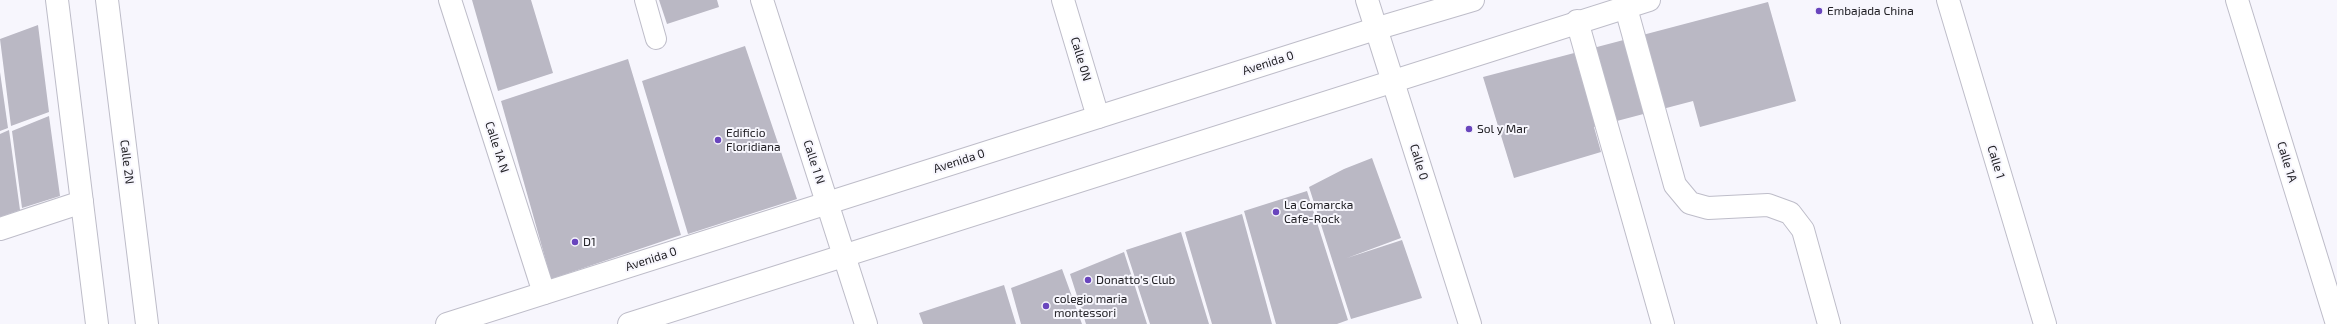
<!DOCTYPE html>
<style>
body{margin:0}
canvas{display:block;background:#f7f6fd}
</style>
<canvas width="2337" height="324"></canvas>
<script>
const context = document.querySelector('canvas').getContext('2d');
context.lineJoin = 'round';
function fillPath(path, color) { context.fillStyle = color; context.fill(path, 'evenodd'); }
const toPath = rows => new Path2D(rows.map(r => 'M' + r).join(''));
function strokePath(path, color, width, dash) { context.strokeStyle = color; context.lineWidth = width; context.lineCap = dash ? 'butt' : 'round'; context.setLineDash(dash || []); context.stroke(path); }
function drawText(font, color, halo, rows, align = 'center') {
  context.font = font + ' "Exo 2",sans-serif'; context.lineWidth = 4; context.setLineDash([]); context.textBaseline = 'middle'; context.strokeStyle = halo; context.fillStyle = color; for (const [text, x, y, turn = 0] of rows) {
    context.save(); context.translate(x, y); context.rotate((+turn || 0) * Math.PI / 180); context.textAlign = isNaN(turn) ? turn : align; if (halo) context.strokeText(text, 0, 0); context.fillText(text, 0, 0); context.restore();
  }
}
fillPath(toPath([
 [472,0,531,0,553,73,498,91],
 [659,0,717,0,719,7,667,24],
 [1768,2,1796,101,1700,127,1693,101,1594,127,1601,152,1514,178,1483,77],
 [38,25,49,112,11,126,0,39],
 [745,46,797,199,688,234,642,81],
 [628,59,681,235,551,279,501,101],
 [0,72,8,128,0,131],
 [49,116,60,196,22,208,12,131],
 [9,130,20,210,0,217,0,134],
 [1372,158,1401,238,1347,258,1402,240,1422,298,1351,319,1309,187,1344,169],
 [1307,191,1348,320,1337,324,1276,324,1244,211],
 [1242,214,1272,324,1212,324,1185,232],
 [1181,232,1209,324,1150,324,1126,250],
 [1124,252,1147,324,1086,324,1070,274],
 [1062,269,1082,324,1021,324,1011,288],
 [1004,285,1016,324,923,324,919,313]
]), '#bab8c4');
const service = toPath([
 [645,0,656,39]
]);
const minor = toPath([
 [450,0,544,293],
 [762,0,866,324],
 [1063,0,1098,117],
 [1367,0,1470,324],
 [1948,0,2045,324],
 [2237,0,2337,324],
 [1626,8,1675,185,1690,203,1708,208,1768,205,1790,213,1803,230,1829,324],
 [1577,21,1663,324],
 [0,229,82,202]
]);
const tertiary = toPath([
 [57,0,97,324],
 [107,0,147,324],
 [447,324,1375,29,1473,0],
 [629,324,1649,0]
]);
strokePath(service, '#bebdc9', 22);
strokePath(minor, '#bebdc9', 24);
strokePath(tertiary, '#bebdc9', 24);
strokePath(service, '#fff', 20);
strokePath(minor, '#fff', 22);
strokePath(tertiary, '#fff', 22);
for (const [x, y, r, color] of [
 [1819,11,4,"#6945bd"],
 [1469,129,4,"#6945bd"],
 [718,140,4,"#6945bd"],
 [1276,212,4,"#6945bd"],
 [575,242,4,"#6945bd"],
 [1088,280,4,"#6945bd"],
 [1046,306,4,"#6945bd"]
]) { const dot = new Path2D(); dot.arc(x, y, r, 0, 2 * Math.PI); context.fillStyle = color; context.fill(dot); strokePath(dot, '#f7f6fd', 1.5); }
drawText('12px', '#232227', '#f7f6fd', [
 ["Embajada China",1827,11],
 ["Sol y Mar",1477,129],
 ["Edificio",726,133],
 ["Floridiana",726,147],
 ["La Comarcka",1284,205],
 ["Cafe-Rock",1284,219],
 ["D1",583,242],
 ["Donatto's Club",1096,280],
 ["colegio maria",1054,299],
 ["montessori",1054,313]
], 'left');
drawText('12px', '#232227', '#f7f6fd', [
 ["Calle 0N",1081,59,73],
 ["Avenida 0",1268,63,-18],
 ["Calle 1A N",497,147,72],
 ["Avenida 0",959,161,-18],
 ["Calle 2N",127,162,83],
 ["Calle 1 N",814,162,72],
 ["Calle 0",1419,162,73],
 ["Calle 1",1996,162,73],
 ["Calle 1A",2287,162,73],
 ["Avenida 0",651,259,-18]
]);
</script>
